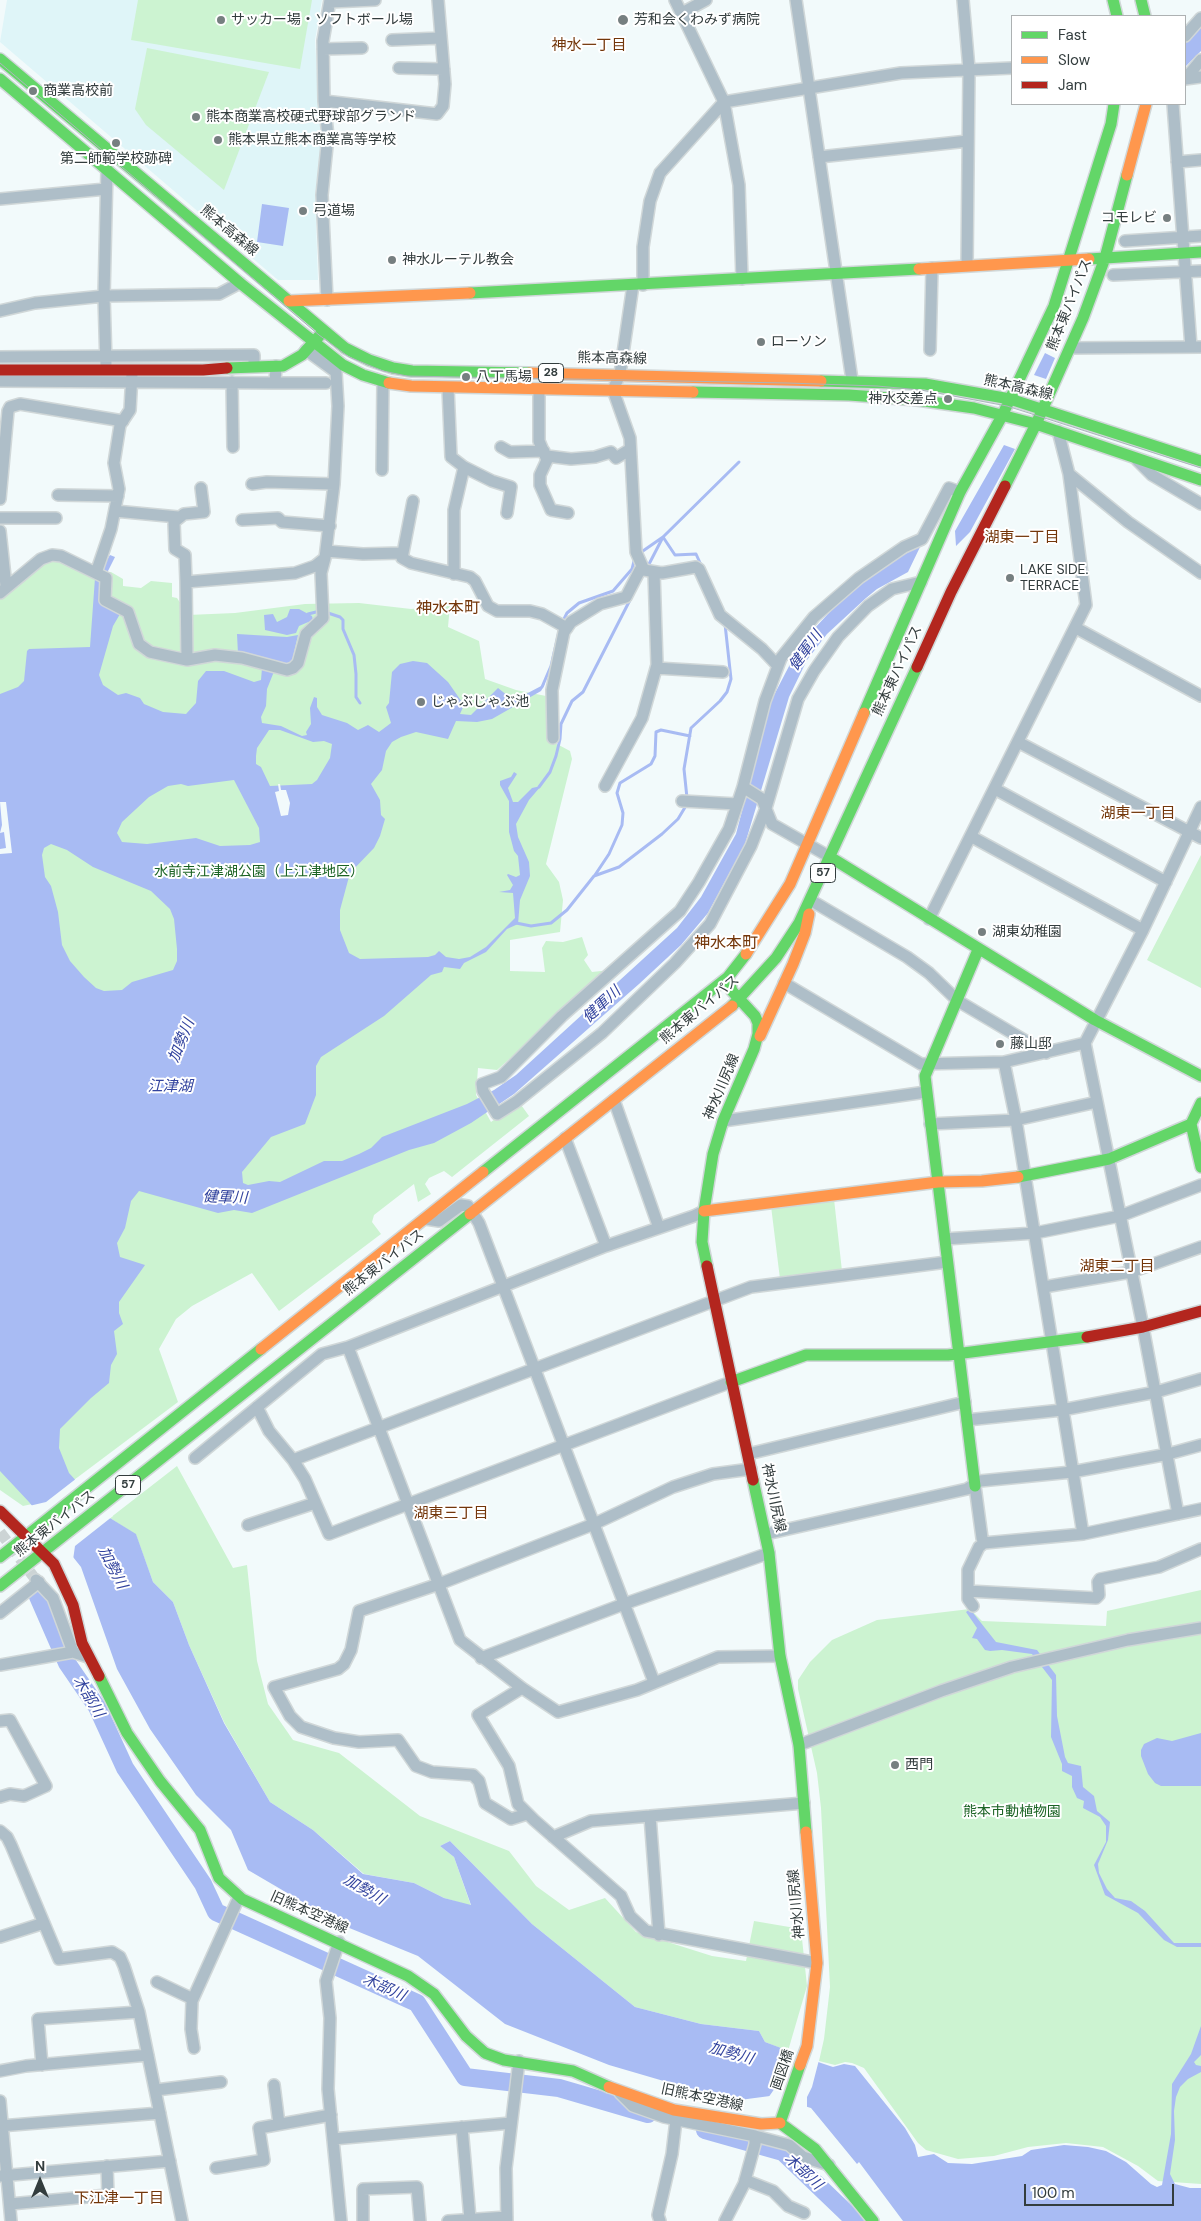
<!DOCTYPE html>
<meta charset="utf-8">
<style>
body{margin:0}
#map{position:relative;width:1201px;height:2221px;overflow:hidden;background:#f2fafb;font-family:"DM Sans",sans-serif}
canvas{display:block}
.legend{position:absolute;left:1011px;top:15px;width:175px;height:90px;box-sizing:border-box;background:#fff;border:1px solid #adb1b2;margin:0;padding:6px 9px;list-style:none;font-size:15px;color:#333d3e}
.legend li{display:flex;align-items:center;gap:10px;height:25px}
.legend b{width:25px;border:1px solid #adb1b2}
.north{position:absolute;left:15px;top:2156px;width:50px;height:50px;-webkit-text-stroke:4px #fff;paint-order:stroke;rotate:0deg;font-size:14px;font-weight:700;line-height:20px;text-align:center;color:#333d3e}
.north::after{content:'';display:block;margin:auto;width:18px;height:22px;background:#333d3e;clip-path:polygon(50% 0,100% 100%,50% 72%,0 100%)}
.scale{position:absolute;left:1024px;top:2184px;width:150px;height:22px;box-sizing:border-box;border:2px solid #333d3e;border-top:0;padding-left:6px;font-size:15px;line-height:18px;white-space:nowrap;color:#333d3e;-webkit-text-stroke:4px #fff;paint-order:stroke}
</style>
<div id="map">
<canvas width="1201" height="2221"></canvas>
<ul class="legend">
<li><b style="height:6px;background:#63d668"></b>Fast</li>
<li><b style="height:6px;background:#ff974d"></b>Slow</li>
<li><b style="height:6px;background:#b3261e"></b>Jam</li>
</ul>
<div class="north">N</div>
<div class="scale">100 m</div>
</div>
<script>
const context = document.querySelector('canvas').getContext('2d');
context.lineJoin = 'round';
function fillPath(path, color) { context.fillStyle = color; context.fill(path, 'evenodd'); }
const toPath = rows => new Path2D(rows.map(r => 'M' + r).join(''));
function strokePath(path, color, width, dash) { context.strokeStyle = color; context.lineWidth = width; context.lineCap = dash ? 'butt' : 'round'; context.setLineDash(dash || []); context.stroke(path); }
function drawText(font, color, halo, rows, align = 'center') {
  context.font = font + ' "DM Sans","Noto Sans JP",sans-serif'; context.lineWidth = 4; context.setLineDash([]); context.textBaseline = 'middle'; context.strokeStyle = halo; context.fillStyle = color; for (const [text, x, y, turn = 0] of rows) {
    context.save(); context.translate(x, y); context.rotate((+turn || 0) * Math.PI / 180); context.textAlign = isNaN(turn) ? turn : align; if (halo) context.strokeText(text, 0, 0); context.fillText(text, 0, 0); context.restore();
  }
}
fillPath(toPath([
 [7,0,322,0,315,40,321,144,315,195,318,280,278,280,0,42]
]), '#dff5f8');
fillPath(toPath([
 [138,0,312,0,300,69,131,40],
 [147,48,269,72,224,190,146,125,135,109],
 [54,557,96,574,111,572,123,579,123,586,141,588,151,581,172,583,172,597,177,598,188,615,235,613,305,604,359,603,411,609,450,605,448,627,479,641,485,679,516,690,546,696,555,743,570,751,572,759,546,864,559,882,563,900,560,932,510,940,510,971,545,972,542,948,546,941,563,942,582,937,588,955,584,960,592,972,610,970,497,1070,478,1068,476,1095,491,1122,519,1102,529,1116,452,1177,444,1171,429,1178,425,1184,431,1194,418,1202,414,1184,383,1208,374,1215,372,1222,381,1234,279,1311,252,1273,192,1306,176,1319,159,1349,178,1402,46,1501,23,1506,0,1490,0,598,21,577],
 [1201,855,1201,988,1147,960],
 [834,1199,842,1271,780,1279,771,1206],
 [177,1466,233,1568,247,1565,257,1661,268,1704,293,1740,339,1753,420,1816,509,1851,536,1886,569,1910,605,1898,636,1932,712,1956,746,1961,754,1921,801,1929,807,1986,788,2051,765,2042,759,2031,701,2024,635,2007,532,1924,450,1841,440,1846,454,1857,471,1906,444,1898,414,1883,364,1874,313,1830,270,1802,224,1722,189,1645,173,1602,153,1582,136,1535,110,1518],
 [1201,1590,1201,2184,1158,2181,1138,2166,1103,2147,1066,2143,1028,2147,994,2156,958,2159,926,2150,918,2143,864,2068,852,2063,845,2062,835,2065,819,2061,824,2039,830,1987,821,1808,817,1773,798,1689,798,1680,810,1662,832,1640,877,1620,970,1609,982,1621,1106,1626,1107,1611]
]), '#ccf3d1');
fillPath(toPath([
 [1201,24,1201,51,1185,67,1185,43],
 [262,204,289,208,283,246,257,242],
 [1045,353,1055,358,1046,379,1034,375],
 [1004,445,1015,449,970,532,956,546,955,531],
 [921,545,908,572,877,589,866,598,827,634,807,660,789,697,745,844,708,913,681,945,639,984,514,1094,471,1123,434,1143,409,1150,252,1213,234,1210,218,1213,139,1191,131,1201,125,1228,117,1243,120,1257,145,1265,119,1302,119,1313,123,1324,114,1331,117,1354,111,1365,109,1383,91,1398,60,1429,59,1448,69,1473,110,1518,136,1534,153,1582,173,1602,189,1645,224,1723,270,1802,313,1830,363,1874,414,1883,444,1898,471,1905,454,1857,440,1846,450,1841,532,1924,635,2007,701,2024,759,2031,765,2042,821,2063,833,2067,844,2064,855,2066,905,2128,915,2145,918,2157,934,2154,948,2163,972,2164,1022,2156,1031,2150,1064,2145,1088,2147,1106,2151,1126,2162,1151,2184,1157,2187,1162,2185,1171,2134,1172,2084,1191,2054,1201,2026,1201,2055,1194,2062,1196,2065,1201,2066,1201,2072,1188,2079,1180,2087,1176,2097,1174,2111,1175,2140,1170,2174,1175,2184,1190,2188,1201,2188,1201,2221,903,2221,859,2162,857,2164,811,2108,770,2096,732,2101,609,2065,505,2024,418,1956,342,1925,248,1870,231,1830,196,1795,150,1729,117,1669,81,1567,29,1502,0,1471,0,694,18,687,24,681,27,651,29,649,90,647,95,578,110,555,115,557,102,583,102,602,104,606,116,610,120,614,113,626,99,675,103,685,118,695,126,693,140,698,144,704,163,712,186,714,196,703,198,681,206,671,224,671,254,682,261,680,262,668,238,654,237,634,287,637,298,635,291,665,277,664,267,689,266,706,261,717,262,723,281,726,302,736,307,735,306,732,311,724,310,708,314,697,317,698,317,707,322,715,347,723,358,730,368,725,379,732,391,723,386,707,389,703,392,672,400,664,413,661,427,663,448,682,464,705,460,714,471,715,498,688,508,696,524,695,545,684,541,691,492,719,477,722,456,721,448,739,416,732,401,737,392,742,386,751,382,770,371,784,380,800,381,815,385,819,380,836,374,848,350,873,340,910,340,930,349,953,360,959,428,957,435,955,439,951,446,957,459,959,470,957,486,947,515,918,513,893,499,892,510,890,513,885,507,875,508,874,516,877,520,875,518,856,514,851,509,832,509,801,500,785,500,781,511,777,514,772,517,774,508,788,513,802,518,802,532,788,541,786,529,800,516,824,518,837,529,862,530,876,520,900,518,924,507,929,486,952,464,963,460,969,444,967,442,972,431,975,384,1016,321,1057,316,1066,316,1095,305,1124,271,1137,242,1172,243,1183,248,1185,269,1181,280,1182,324,1161,342,1161,359,1154,371,1148,382,1137,467,1104,494,1090,516,1075,677,928,701,897,736,834,746,796,747,786,772,699,801,643,852,588,868,575],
 [269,730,280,730,313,742,324,741,332,744,330,758,317,780,312,784,270,786,261,767,256,764,256,756,257,748],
 [234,780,259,828,260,842,250,845,220,846,196,838,147,844,122,842,117,833,122,822,149,797,168,786,181,784,188,786],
 [51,844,67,850,93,867,151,891,170,909,174,919,177,949,177,961,173,970,132,982,122,990,104,991,96,988,84,977,70,961,62,945,58,912,51,886,45,877,42,855,44,848],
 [290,609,299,609,312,616,313,620,299,626,296,633,287,635,265,630,264,615,273,614,277,622,287,617],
 [970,1609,996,1642,1037,1650,1056,1675,1057,1716,1065,1757,1068,1763,1081,1766,1083,1787,1094,1796,1097,1811,1110,1822,1108,1840,1098,1864,1099,1873,1107,1889,1115,1898,1131,1901,1145,1911,1174,1943,1201,1943,1201,1947,1177,1947,1164,1940,1138,1913,1105,1895,1094,1865,1106,1842,1106,1826,1100,1817,1083,1808,1084,1801,1077,1798,1072,1787,1072,1776,1062,1771,1062,1764,1051,1737,1052,1680,1032,1654,1002,1650,990,1651,985,1650,977,1639,972,1638,977,1628,966,1612],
 [1201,1733,1201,1786,1161,1786,1155,1783,1148,1774,1141,1756,1141,1750,1144,1744,1157,1738,1172,1741]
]), '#a8bbf3');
fillPath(toPath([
 [278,784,280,784,281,790,286,790,290,803,288,815,281,816,275,792,279,791],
 [0,802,6,802,12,853,0,854,0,849,6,848,4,832,0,833,2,825],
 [77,1478,113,1516,75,1546,73,1560,29,1506,46,1502],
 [790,2049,819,2060,812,2087,807,2097,807,2109,768,2098,775,2088]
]), '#f2fafb');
strokePath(toPath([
 [663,537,675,555,696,554,701,565],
 [640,553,663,537,739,462],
 [647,568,663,537],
 [328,613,340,617,343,620,343,629,354,655,356,674,356,697,360,703],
 [308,614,316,612],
 [563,621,567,613,579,603,613,591,632,569,635,557],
 [542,687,551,666,560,627],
 [539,787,550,772,556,756,560,739,561,724,572,701,583,692,631,598],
 [687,798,684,769,691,728,720,701,727,692,731,679,725,624],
 [595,875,609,854,622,825,623,813,617,793,620,783,651,764,655,756,656,732,661,730,690,736],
 [516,923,531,926,551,923,567,910,594,876,619,867,662,834,678,819,687,804]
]), '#a8bbf3', 3);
strokePath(toPath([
 [36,1592,67,1663,97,1707,125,1768,203,1884,216,1912,417,2003,465,2077,559,2088,648,2114],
 [705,2130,783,2152,855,2221]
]), '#a8bbf3', 18);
strokePath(toPath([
 [0,1532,36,1580]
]), '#ccd4d5', 11, [11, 5.5]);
const street = toPath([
 [675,0,724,102,739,185,742,279],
 [796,0,852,380],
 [963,0,969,69,967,265],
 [330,2,375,0],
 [682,13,706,0],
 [1185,36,1201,18],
 [392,40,441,38],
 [323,49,362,48],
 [399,68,444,69],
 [1186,78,1201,60],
 [1185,79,1201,77],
 [324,101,437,114,443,106,445,84,438,0],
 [1173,104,1191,347],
 [819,157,968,141],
 [1177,162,1201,160],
 [0,199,106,189],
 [1125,241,1201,236],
 [1113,275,1201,271],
 [633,285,620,374,613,390,630,438,636,552,644,570,662,573,696,567,699,569,720,615,762,649,778,666],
 [643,285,643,247,650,201,660,173,724,102,901,73,1012,68],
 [327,300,322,195,328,136,324,101,323,41,330,0],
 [0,311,35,303,104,296,219,294,240,283],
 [1070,348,1201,347],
 [930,350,932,268],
 [0,357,254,355,254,366],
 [106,364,104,296,107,169],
 [0,381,275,383,276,366],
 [232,382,233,447],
 [275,383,326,383],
 [448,388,451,457,464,467,492,481,511,487,507,513],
 [539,389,539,441,547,460,540,475,540,485,551,510,568,513],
 [501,447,510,452,544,451],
 [547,456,571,459,595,457,611,452,616,458,629,450],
 [1137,460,1152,475,1201,504],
 [382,470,383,381],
 [1069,474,1128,522,1201,573],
 [252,484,267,482,334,484],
 [58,495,118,496],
 [0,499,8,411,10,407,20,404,123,421],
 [413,501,402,558,411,563,470,577,475,581,488,606,497,611,530,611,542,614,567,628],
 [115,511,178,517],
 [0,518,56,518],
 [242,520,278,518,282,522,330,526],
 [0,531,6,586],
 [326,551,363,554,401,553],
 [96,573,111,529,119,489,114,463,120,425,130,410,132,374],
 [454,574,454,510,464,467],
 [186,582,185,555,175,549,174,522,184,514,204,512,201,488],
 [921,582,892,589,868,606,838,637,814,671,798,699,766,808,751,846,710,924,675,963,602,1033,516,1102,497,1114,483,1091,482,1084,501,1077,562,1016,680,911,699,882,729,829,743,787,765,701,781,658,814,617,859,578,904,547,922,539,949,488,960,492],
 [0,593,41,559,52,555,61,556,106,578,105,600,128,612,139,644,150,652,187,660,215,655,242,658,287,670,293,668,298,663,306,634,323,618,321,573,325,558],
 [1076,628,1201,696],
 [187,660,186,582,295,573,315,566,325,558,334,484,338,406,336,372,306,350],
 [656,668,723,672],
 [553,738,552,690,564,632,571,622,600,604,626,597,640,570,644,570],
 [1018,742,1201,838],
 [605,786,642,718,657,665,654,572],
 [743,787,762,799,772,824,830,857],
 [995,789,1166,882],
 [682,801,737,804],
 [972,837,1143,930],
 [812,901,907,957,929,973,958,1001,1046,1053],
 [929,919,1086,605,1069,474,1058,431],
 [784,983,921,1064,1004,1062,1085,1043],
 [1004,1062,1016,1120,1083,1534],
 [614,1100,659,1228],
 [723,1121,926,1092],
 [930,1124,1016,1120,1097,1102],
 [565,1138,606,1246],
 [704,1211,694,1216,606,1246,348,1347,460,1640,522,1688,558,1712,637,1690,718,1657,780,1656],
 [426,1219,439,1221,461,1205,468,1206,479,1223,654,1682],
 [945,1239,1035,1233,1120,1216,1201,1185],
 [1044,1287,1131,1272,1201,1247],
 [731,1382,329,1534,305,1479,293,1460,751,1287,947,1262],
 [257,1407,269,1431,293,1460],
 [967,1420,1062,1410,1156,1392,1201,1379],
 [748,1454,965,1402],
 [195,1458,322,1354,348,1347],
 [975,1486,982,1538,984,1543,1083,1534,1201,1509],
 [1178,1514,1143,1327,1085,1043,1143,930,1201,807],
 [248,1525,315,1503],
 [766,1534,967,1489,980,1481,1072,1472,1168,1454,1201,1445],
 [36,1580,53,1598,73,1652,88,1657],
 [968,1591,1096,1598,1099,1595,1098,1582,1100,1579,1159,1567,1201,1549],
 [973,1606,968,1599,968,1570,979,1547,984,1543],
 [0,1613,39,1582],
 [481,1658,624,1604,769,1553],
 [0,1665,73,1652],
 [522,1688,478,1715,509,1766,518,1804,534,1820,621,1896,630,1916,646,1931,817,1963],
 [0,1721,10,1720,46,1786,24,1796,10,1794,0,1797],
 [799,1745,941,1691,1012,1667,1128,1640,1201,1628],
 [527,1814,511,1819,485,1803,479,1781,473,1775,432,1772,416,1766,398,1740,359,1742,334,1738,301,1727,290,1716,274,1687,338,1669,344,1664,351,1650,359,1611,439,1584,594,1524,673,1487,713,1474,751,1469],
 [650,1816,659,1935],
 [0,1831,7,1837,11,1845,59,1959,112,1952,120,1957,124,1966,139,2012,182,2221],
 [553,1837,591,1821,804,1803],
 [0,1937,44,1923],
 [339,1942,326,1981,330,2018,328,2089,341,2221],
 [157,1982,193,1999],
 [194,2048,191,2029,192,2001,239,1897],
 [42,2065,38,2019,139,2012],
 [0,2071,26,2066,148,2055],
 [274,2085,279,2124],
 [156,2090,221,2082],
 [620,2093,633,2106,664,2117,755,2136,755,2144,744,2184,725,2221],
 [0,2101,11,2221],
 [0,2126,160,2113],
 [462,2127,470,2219],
 [755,2136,789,2145,803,2157,829,2165],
 [333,2139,511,2123],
 [216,2168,264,2160,259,2128,331,2115],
 [0,2176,170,2161],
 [745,2180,773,2191,788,2206,804,2213],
 [10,2204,108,2195,107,2166],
 [363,2221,363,2189,417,2187,420,2221],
 [448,2221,507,2217],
 [507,2221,506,2168,519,2061],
 [660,2221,658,2215,672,2154,676,2120]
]);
const fast = toPath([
 [1113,0,1117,16],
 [1141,0,1145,16],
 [0,59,345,348,369,360,393,368,412,371,529,373],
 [0,79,240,283,343,365,363,375,389,383],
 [1089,259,1201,252],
 [470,293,919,269],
 [227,368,283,366,302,355,321,334],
 [821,381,925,384,1010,399,1201,461],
 [693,392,849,395,917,400,974,408,1036,424,1201,480],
 [1005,486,1036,424,1083,318,1105,258,1127,175],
 [864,713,960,492,1002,416,1054,306,1111,124,1114,104],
 [830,857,1095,1020,1201,1076],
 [732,1006,776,958,799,923,917,667],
 [1191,1124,1201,1167],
 [483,1172,728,977,746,954],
 [1018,1177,1109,1159,1191,1124,1201,1103],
 [707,1266,702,1242,704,1211,713,1154,723,1121,754,1049,758,1034,758,1023,755,1016,732,991,728,977],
 [731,1382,806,1355,948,1355,1087,1337],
 [753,1480,769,1553,780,1656,799,1745,806,1832],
 [975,1486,925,1076,978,950],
 [0,1557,261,1349],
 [0,1586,470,1214],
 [99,1676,127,1733,160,1781,200,1830,219,1878,242,1899,408,1976,434,1994,466,2036,485,2053,504,2060,573,2071,609,2087],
 [800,2065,780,2123,815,2149,873,2221]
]);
const slow = toPath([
 [1127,175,1146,104],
 [919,269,1089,259],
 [289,301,470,293],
 [529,373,821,381],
 [389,383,411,386,693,392],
 [746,954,790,884,864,713],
 [760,1036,793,964,805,933,809,914],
 [704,1211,938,1182,982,1181,1018,1177],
 [470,1214,732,1006],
 [261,1349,483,1172],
 [800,2065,807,2046,817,1963,806,1832],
 [609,2087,674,2110,761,2124,780,2123]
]);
const jam = toPath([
 [0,370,203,370,227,368],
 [917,667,951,592,1005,486],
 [707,1266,753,1480],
 [1087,1337,1143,1327,1201,1311],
 [0,1511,54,1564,73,1605,82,1643,99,1676]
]);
strokePath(street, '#d0d7d8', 14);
strokePath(fast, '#d0d7d8', 14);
strokePath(slow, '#d0d7d8', 14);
strokePath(jam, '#d0d7d8', 14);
strokePath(street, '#aebec8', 11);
strokePath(fast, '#63d668', 11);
strokePath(slow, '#ff974d', 11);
strokePath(jam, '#b3261e', 11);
strokePath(toPath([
 [0,63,319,335,349,357,383,371,407,376,787,383,877,386,921,390,1007,406,1201,468]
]), '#abb5bb', 1);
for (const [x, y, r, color] of [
 [221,20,5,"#767f80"],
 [623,20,6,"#767f80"],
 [33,91,5,"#767f80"],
 [196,117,5,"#767f80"],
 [218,140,5,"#767f80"],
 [116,143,5,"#767f80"],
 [303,211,5,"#767f80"],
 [1167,218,5,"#767f80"],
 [392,260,5,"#767f80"],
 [761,342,5,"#767f80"],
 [466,377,5,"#767f80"],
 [948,399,5,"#767f80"],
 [1010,578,5,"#767f80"],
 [421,702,5,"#767f80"],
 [982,932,5,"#767f80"],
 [1000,1044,5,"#767f80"],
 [895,1765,5,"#767f80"]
]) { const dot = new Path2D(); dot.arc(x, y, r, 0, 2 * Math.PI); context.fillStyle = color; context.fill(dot); strokePath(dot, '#fff', 2); }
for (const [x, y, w] of [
 [551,373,25],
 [823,873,25],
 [128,1485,25]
]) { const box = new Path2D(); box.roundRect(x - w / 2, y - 9.5, w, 19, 4); context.fillStyle = '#fff'; context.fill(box); strokePath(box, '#333d3e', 1); }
drawText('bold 12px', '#333d3e', null, [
 ["28",551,373],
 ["57",823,873],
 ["57",128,1485]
]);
drawText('14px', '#333d3e', '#fff', [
 ["サッカー場・ソフトボール場",231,20],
 ["芳和会くわみず病院",634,20],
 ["商業高校前",43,91],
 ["熊本商業高校硬式野球部グランド",206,117],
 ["熊本県立熊本商業高等学校",228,140],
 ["第二師範学校跡碑",116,159,"center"],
 ["弓道場",313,211],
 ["コモレビ",1157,218,"right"],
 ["神水ルーテル教会",402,260],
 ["ローソン",771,342],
 ["八丁馬場",476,377],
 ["神水交差点",938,399,"right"],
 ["LAKE SIDE.",1020,570],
 ["TERRACE",1020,586],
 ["じゃぶじゃぶ池",431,702],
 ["湖東幼稚園",992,932],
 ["藤山邸",1010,1044],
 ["西門",905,1765]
], 'left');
drawText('14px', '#333d3e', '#fff', [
 ["熊本高森線",229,231,40],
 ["熊本東バイパス",1070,305,-68],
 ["熊本高森線",612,359,1],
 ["熊本高森線",1018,388,13],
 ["熊本東バイパス",898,671,-65],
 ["熊本東バイパス",700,1010,-40],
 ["神水川尻線",722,1087,-67],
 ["熊本東バイパス",384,1263,-38],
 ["神水川尻線",773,1498,78],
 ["熊本東バイパス",55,1524,-38],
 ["神水川尻線",797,1904,-95],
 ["旧熊本空港線",309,1913,24],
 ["画図橋",783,2070,-71],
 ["旧熊本空港線",702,2098,12]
]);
drawText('14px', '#1b6324', '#fff', [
 ["水前寺江津湖公園（上江津地区）",259,872],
 ["熊本市動植物園",1012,1812]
]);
drawText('15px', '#73360a', '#fff', [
 ["神水一丁目",589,46],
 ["湖東一丁目",1022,538],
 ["湖東一丁目",1138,814],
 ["湖東二丁目",1117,1267],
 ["湖東三丁目",451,1514],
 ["下江津一丁目",119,2199]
]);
drawText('italic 15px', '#32439e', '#fff', [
 ["健軍川",806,651,-54],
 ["健軍川",602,1005,-43],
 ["加勢川",182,1041,-68],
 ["江津湖",170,1087],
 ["健軍川",225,1198,2],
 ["加勢川",112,1568,63],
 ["木部川",88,1697,59],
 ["加勢川",364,1890,30],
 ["木部川",384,1988,24],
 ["加勢川",731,2054,16],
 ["木部川",803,2172,43]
]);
drawText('16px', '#73360a', '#fff', [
 ["神水本町",448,609],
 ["神水本町",726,944]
]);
</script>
